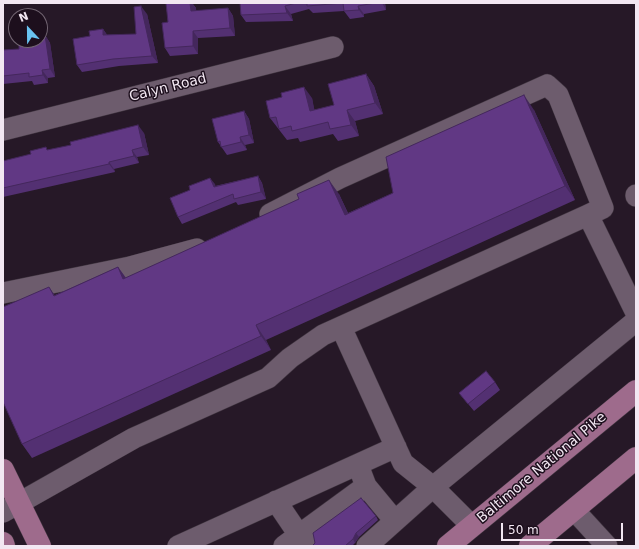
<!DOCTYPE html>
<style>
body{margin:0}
#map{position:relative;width:639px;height:549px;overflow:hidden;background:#261827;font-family:"DejaVu Sans",sans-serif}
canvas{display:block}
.frame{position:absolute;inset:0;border:4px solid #f2e7f2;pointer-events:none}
.north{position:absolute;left:8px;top:8px;width:40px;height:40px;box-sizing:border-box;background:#1d0f1d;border:1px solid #726572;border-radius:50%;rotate:338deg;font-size:11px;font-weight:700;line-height:16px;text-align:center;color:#f2e7f2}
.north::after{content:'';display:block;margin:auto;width:14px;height:18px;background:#69c3f1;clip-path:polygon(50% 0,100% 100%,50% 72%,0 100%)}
.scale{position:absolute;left:501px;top:523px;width:122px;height:18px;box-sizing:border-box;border:2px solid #f2e7f2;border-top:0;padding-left:5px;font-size:12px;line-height:14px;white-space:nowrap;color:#f2e7f2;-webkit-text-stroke:3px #1d0f1d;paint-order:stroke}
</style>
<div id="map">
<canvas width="639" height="549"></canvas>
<div class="frame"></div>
<div class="north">N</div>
<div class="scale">50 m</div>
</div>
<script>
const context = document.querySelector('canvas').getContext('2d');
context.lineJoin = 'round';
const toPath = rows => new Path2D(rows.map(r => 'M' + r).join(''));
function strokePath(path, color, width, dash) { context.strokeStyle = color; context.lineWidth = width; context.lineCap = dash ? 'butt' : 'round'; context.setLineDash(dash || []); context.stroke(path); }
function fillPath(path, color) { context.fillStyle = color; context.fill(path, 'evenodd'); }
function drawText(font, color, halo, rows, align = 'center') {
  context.font = font + ' "DejaVu Sans",sans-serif'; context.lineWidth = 3; context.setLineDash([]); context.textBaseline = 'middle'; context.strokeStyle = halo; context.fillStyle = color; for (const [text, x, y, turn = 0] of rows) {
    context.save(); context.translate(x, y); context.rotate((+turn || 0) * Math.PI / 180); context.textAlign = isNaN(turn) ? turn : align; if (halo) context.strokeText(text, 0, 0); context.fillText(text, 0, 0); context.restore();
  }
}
const minor = toPath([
 [3,130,333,47],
 [636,195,636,196],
 [270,214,340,178,547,85,558,95,603,208,588,215],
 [3,293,130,267,197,249],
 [341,327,403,463,433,487,472,526],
 [366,486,395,521],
 [276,501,299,535,284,546],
 [574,510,607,546],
 [3,512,134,438,268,378,290,358,323,335,588,215,636,313],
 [306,543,299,535,366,486,358,465],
 [178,546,396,447],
 [367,546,433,487,636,321]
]);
const major = toPath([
 [3,470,40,546],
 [3,543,4,546],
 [448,546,636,391],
 [530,546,636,458]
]);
strokePath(minor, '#413641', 22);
strokePath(major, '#413641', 23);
strokePath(minor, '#6d5c6d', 21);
strokePath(major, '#9e6b8c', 22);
fillPath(toPath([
 [166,3,192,3,196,8,196,11,228,8,233,16,235,36,198,38,198,54,170,56,165,48,168,22],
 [240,3,385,3,386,10,364,14,364,17,350,19,344,11,313,13,309,9,291,14,293,21,246,22,241,15],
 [147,14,158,63,119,66,82,72,77,65,90,36,103,29,107,35,136,34],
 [45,35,50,43,55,77,48,78,48,83,34,85,32,81,3,84,3,50,19,49],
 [366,74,374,86,383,114,355,121,359,136,338,141,333,134,300,142,298,138,287,140,270,118,282,97,312,98,314,110,334,105],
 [534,110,575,200,266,340,271,350,32,458,22,444,55,295,118,267,126,278,339,194,348,213,393,193],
 [244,111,249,119,254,143,245,145,247,150,227,155,218,142],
 [144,133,149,155,137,157,139,163,114,169,115,172,3,197,3,161,48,150],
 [258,176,262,183,266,199,238,205,236,202,182,224,178,217,190,190,210,178,215,186],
 [495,382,500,390,474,411,459,393],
 [376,516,378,520,359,537,355,543,352,546,312,546,315,543]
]), '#533072');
fillPath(toPath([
 [190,3,192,3,196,8,197,19,191,11],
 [382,3,385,3,386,10],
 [141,6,147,14,158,63,152,56],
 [285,6,291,14,293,21,287,13],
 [358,6,364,14,364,17,359,10],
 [228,8,233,16,235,36,230,28],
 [103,29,108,36,103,35],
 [193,31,198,38,198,54,193,46],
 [45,35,50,43,55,77,50,69],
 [42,70,48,78,48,83,43,75],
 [366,74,374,86,383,114,375,103],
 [304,87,312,98,317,122,310,111],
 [524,95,534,110,575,200,565,186],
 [347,110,355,121,359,136,351,125],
 [244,111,249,119,254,143,249,135],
 [138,125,144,133,149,155,143,147],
 [240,137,245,145,247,150,241,142],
 [132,150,137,157,139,163,134,156],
 [109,162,114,169,115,172,109,164],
 [258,176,262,183,266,199,261,192],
 [210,178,215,184,218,194,214,187],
 [329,180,339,194,355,229,345,215],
 [118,267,128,281,123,279],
 [49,287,59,301,54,296],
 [256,325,266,340,271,350,261,336],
 [356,533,359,537,355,543,353,539]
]), '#44275c');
const building = toPath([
 [166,3,190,3,191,11,228,8,230,28,193,31,193,46,165,48,162,23,168,22,166,3],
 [240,3,296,3,285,6,287,13,241,15,240,3],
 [307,3,375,3,358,6,359,10,344,11,343,3,307,6,307,3],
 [141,6,152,56,113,59,77,65,73,39,90,36,89,31,103,29,103,35,136,34,134,7,141,6],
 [40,35,45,35,50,69,42,70,43,75,29,77,29,73,3,76,3,50,19,49,19,40,40,40,40,35],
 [366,74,375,103,347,110,351,125,330,129,328,122,292,131,291,126,279,129,276,117,270,118,266,101,282,97,281,93,304,87,310,111,334,105,328,84,366,74],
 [524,95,565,186,256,325,261,336,22,444,3,402,3,307,49,287,54,296,118,267,123,279,299,199,297,194,329,180,345,215,393,193,386,157,524,95],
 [244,111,249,135,240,137,241,142,221,147,220,141,218,142,212,119,244,111],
 [138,125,143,147,132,150,134,156,109,162,109,164,3,188,3,161,31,154,30,151,46,147,47,150,71,145,70,142,138,125],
 [258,176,261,192,234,199,233,194,178,217,170,198,190,190,189,186,210,178,214,187,258,176],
 [486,371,495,382,468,404,459,393,486,371],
 [361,498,376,516,356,533,353,539,345,546,312,546,315,543,313,533,361,498]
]);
fillPath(building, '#613884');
strokePath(building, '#44275c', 1);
drawText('14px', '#f2e7f2', '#1d0f1d', [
 ["Calyn Road",168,88,-14],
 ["Baltimore National Pike",542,468,-40]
]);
</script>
